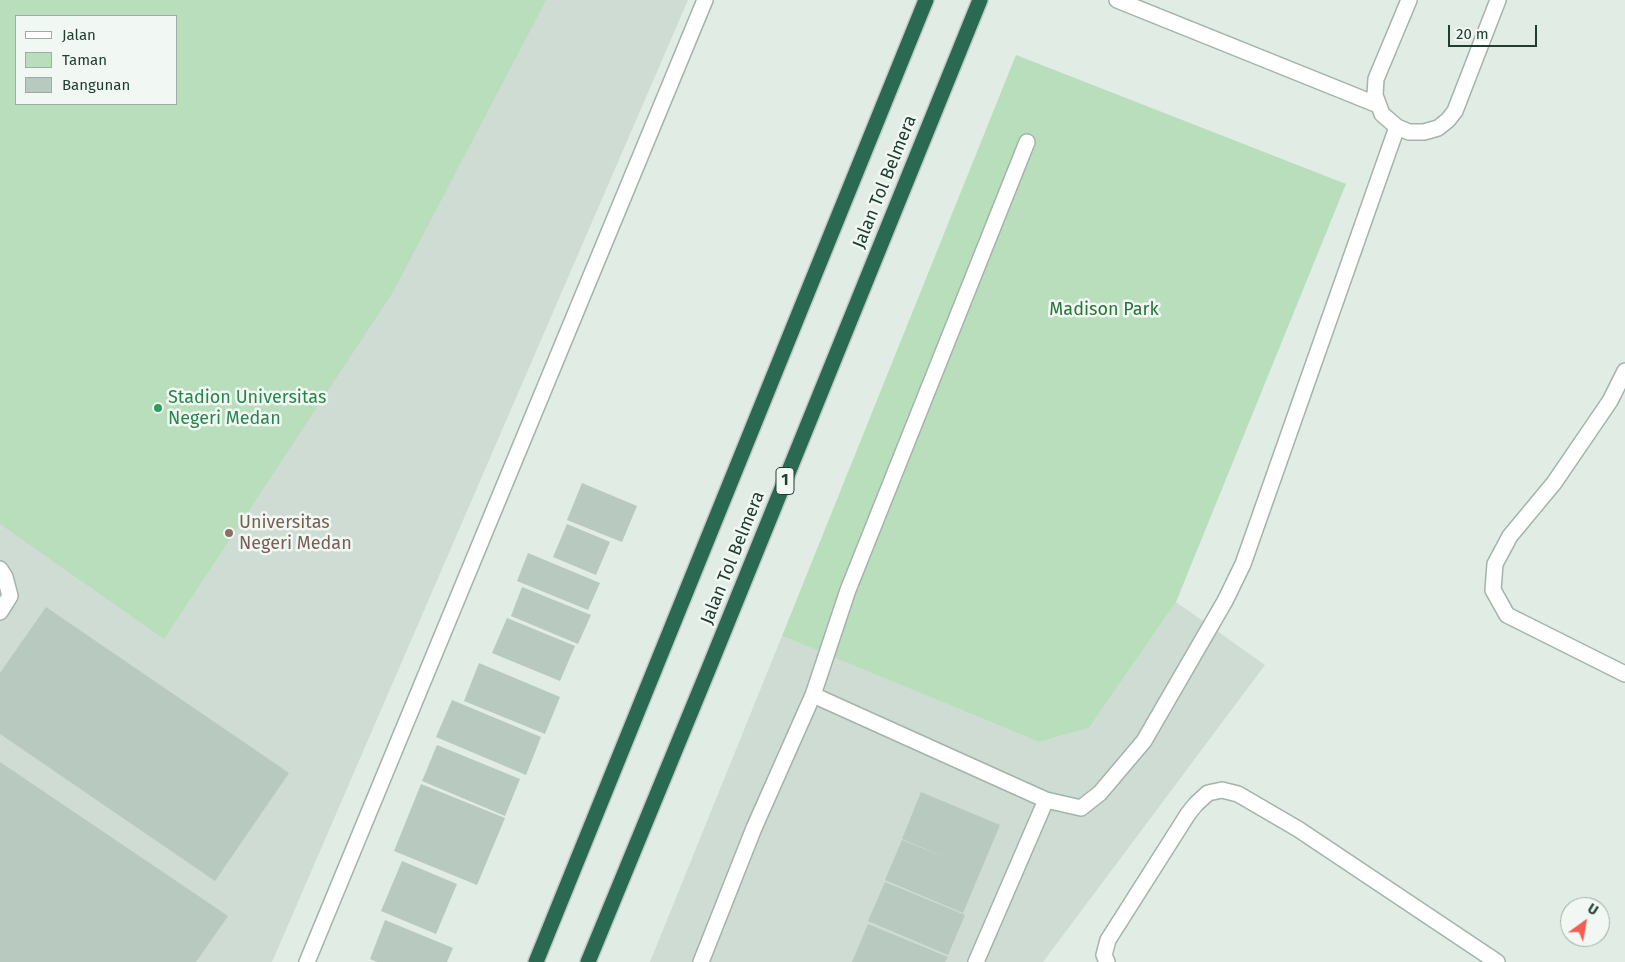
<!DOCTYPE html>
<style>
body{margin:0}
#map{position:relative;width:1625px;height:962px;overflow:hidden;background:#e0ece4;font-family:"Fira Sans",sans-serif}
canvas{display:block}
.legend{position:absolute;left:15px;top:15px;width:162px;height:90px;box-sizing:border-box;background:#f1f8f3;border:1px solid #9dada5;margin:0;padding:6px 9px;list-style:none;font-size:15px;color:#203d30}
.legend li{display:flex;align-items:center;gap:10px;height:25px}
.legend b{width:25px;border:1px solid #9dada5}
.north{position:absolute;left:1560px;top:897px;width:50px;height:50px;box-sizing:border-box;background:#f1f8f3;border:1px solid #9dada5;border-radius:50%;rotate:32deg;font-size:14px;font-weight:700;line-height:20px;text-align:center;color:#203d30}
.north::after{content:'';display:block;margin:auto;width:18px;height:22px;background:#f85c51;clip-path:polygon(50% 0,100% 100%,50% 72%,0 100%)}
.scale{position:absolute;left:1448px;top:25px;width:89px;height:22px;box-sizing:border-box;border:2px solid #203d30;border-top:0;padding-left:6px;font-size:15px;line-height:18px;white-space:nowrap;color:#203d30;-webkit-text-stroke:4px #f1f8f3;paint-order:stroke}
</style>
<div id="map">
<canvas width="1625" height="962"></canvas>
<ul class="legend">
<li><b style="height:6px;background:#fff"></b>Jalan</li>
<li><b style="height:14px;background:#b8debb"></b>Taman</li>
<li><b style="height:14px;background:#b8c9c0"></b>Bangunan</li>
</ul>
<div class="north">U</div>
<div class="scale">20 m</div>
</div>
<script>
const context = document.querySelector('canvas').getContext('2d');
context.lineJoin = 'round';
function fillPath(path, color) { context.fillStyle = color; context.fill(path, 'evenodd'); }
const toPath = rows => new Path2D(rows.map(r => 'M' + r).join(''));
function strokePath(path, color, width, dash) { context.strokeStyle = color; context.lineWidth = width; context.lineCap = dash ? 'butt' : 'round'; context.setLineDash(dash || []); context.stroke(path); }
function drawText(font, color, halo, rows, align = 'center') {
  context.font = font + ' "Fira Sans",sans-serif'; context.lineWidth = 5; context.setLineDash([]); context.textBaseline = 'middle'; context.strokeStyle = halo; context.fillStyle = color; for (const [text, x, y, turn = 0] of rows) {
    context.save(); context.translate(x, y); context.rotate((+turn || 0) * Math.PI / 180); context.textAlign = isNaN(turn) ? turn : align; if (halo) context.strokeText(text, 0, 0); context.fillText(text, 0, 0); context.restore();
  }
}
fillPath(toPath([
 [0,0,688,0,272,962,0,962],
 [16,16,176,16,176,104,16,104],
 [1176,602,1265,665,1043,962,650,962,782,636,1039,742,1089,728]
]), '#cedcd3');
fillPath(toPath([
 [0,0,546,0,393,292,164,639,0,524],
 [16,16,176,16,176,104,16,104],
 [1016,55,1346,184,1176,602,1089,728,1039,742,782,636]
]), '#b8debb');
fillPath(toPath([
 [582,483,637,506,622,542,567,520],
 [567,524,610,542,596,575,553,557],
 [528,553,600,583,588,610,517,581],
 [522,587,591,615,578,644,511,616],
 [46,607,289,773,215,881,0,734,0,673],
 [507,618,575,646,560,681,492,653],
 [479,663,560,697,545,734,464,701],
 [452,700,541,737,526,775,436,737],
 [437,745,520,779,505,816,422,781],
 [0,762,228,916,196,962,0,962],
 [421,784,505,818,477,885,394,851],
 [921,792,1000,825,963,913,885,880,902,840,949,859,902,839],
 [402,861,457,884,436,934,381,911],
 [885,882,965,915,948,955,868,921],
 [385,920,453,948,447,962,377,962,370,959],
 [868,924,948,957,945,962,852,962]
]), '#b8c9c0');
const lane = toPath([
 [0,569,5,577,10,596,0,612]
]);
const street = toPath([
 [1117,0,1378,105],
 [1409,0,1376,79,1375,95,1382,114,1397,127,1409,132,1424,132,1438,128,1448,120,1455,111,1498,0],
 [1625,371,1610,401,1554,483,1510,536,1495,564,1493,590,1507,615,1625,674],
 [813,695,1046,800,1081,808,1100,793,1144,741,1225,601,1243,564,1397,127],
 [307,962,705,0],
 [701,962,754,828,813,695,848,590,1027,142],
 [976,962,1046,800],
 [1107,962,1104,955,1108,940,1188,814,1196,804,1208,793,1222,790,1238,794,1298,829,1497,962]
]);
const highway = toPath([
 [536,962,926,0],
 [588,962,709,668,980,0]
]);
strokePath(lane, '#a3b4aa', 18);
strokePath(street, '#a3b4aa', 18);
strokePath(highway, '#c1c9c5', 18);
strokePath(lane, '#fff', 15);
strokePath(street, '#fff', 15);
strokePath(highway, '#2a6a52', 15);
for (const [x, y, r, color] of [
 [158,408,5,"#2e9e5b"],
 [229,533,5,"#8d6e63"]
]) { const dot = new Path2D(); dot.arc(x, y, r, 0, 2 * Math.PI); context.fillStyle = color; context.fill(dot); strokePath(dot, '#f1f8f3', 2); }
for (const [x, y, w] of [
 [785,481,18]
]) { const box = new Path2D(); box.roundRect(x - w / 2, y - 13.5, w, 27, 4); context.fillStyle = '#f1f8f3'; context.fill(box); strokePath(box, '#203d30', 1); }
drawText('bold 16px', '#203d30', null, [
 ["1",785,481]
]);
drawText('18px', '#203d30', '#f1f8f3', [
 ["Jalan Tol Belmera",885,182,-68],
 ["Jalan Tol Belmera",733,558,-68]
]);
drawText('18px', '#287538', '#f1f8f3', [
 ["Madison Park",1104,310]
]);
drawText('18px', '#27864d', '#f1f8f3', [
 ["Stadion Universitas",168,398],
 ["Negeri Medan",168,419]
], 'left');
drawText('18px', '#785e54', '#f1f8f3', [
 ["Universitas",239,523],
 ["Negeri Medan",239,544]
], 'left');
</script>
